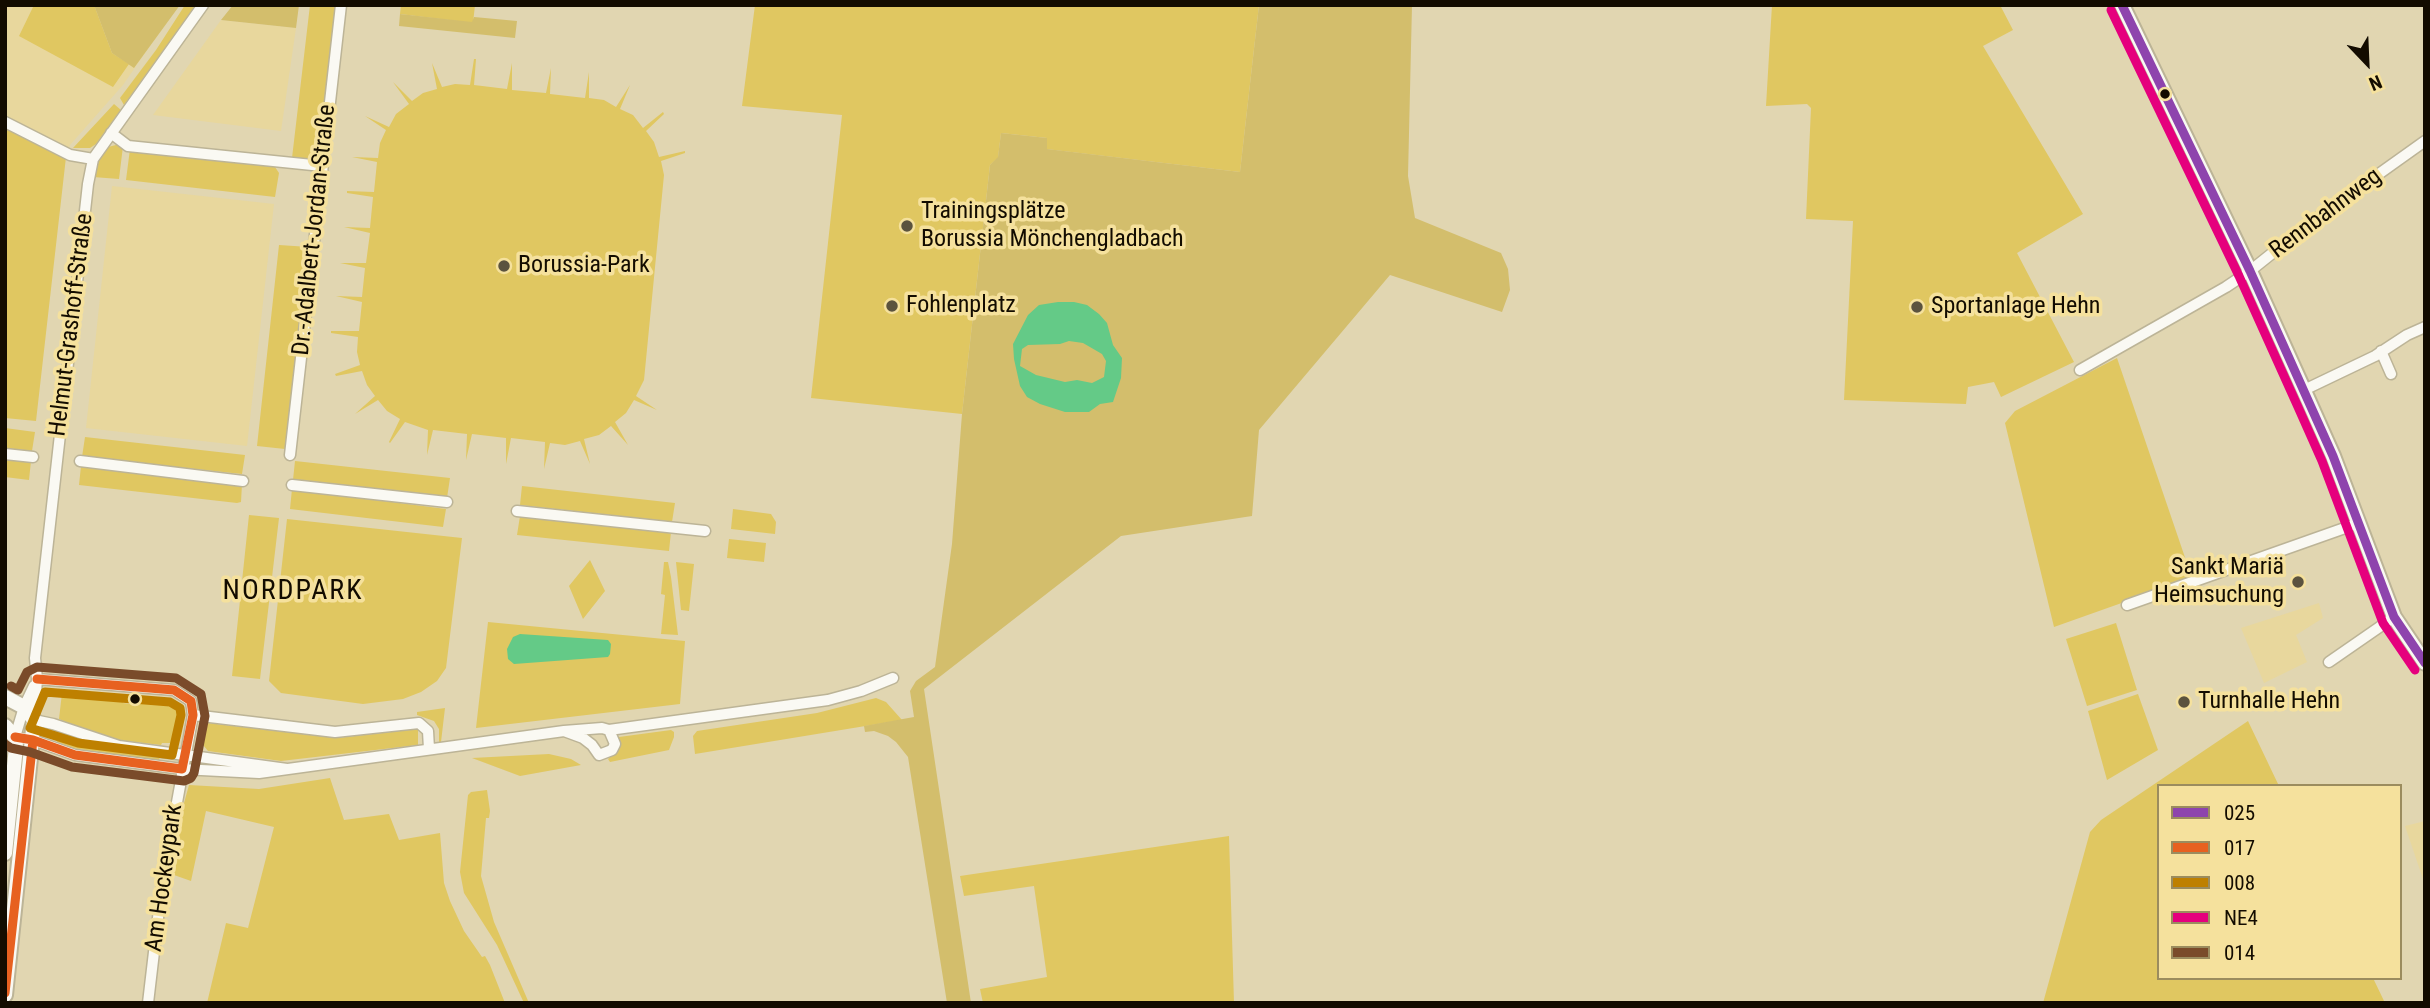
<!DOCTYPE html>
<meta charset="utf-8">
<style>
body{margin:0}
#map{position:relative;width:2430px;height:1008px;overflow:hidden;background:#e1d6b1;font-family:"Roboto Condensed",sans-serif}
canvas{display:block}
.frame{position:absolute;inset:0;border:7px solid #130c00;pointer-events:none}
.legend{position:absolute;left:2157px;top:784px;width:245px;height:196px;box-sizing:border-box;background:#f5e19d;border:2px solid #9b8c5e;margin:0;padding:9px 12px;list-style:none;font-size:21px;color:#130c00}
.legend li{display:flex;align-items:center;gap:14px;height:35px}
.legend b{width:35px;border:2px solid #9b8c5e}
.north{position:absolute;left:2332px;top:28px;width:70px;height:70px;-webkit-text-stroke:5px #f5e19d;paint-order:stroke;rotate:157deg;font-size:19px;font-weight:700;line-height:28px;text-align:center;color:#130c00}
.north::after{content:'';display:block;margin:auto;width:24px;height:32px;background:#130c00;clip-path:polygon(50% 0,100% 100%,50% 72%,0 100%)}
</style>
<div id="map">
<canvas width="2430" height="1008"></canvas>
<div class="frame"></div>
<ul class="legend">
<li><b style="height:9px;background:#8e44ad"></b>025</li>
<li><b style="height:9px;background:#e76120"></b>017</li>
<li><b style="height:9px;background:#be8000"></b>008</li>
<li><b style="height:9px;background:#e5007d"></b>NE4</li>
<li><b style="height:9px;background:#7a4b2a"></b>014</li>
</ul>
<div class="north">N</div>
</div>
<script>
const context = document.querySelector('canvas').getContext('2d');
context.lineJoin = 'round';
function fillPath(path, color) { context.fillStyle = color; context.fill(path, 'evenodd'); }
const toPath = rows => new Path2D(rows.map(r => 'M' + r).join(''));
function strokePath(path, color, width, dash) { context.strokeStyle = color; context.lineWidth = width; context.lineCap = dash ? 'butt' : 'round'; context.setLineDash(dash || []); context.stroke(path); }
function drawText(font, color, halo, rows, align = 'center') {
  context.font = font + ' "Roboto Condensed",sans-serif'; context.lineWidth = 7; context.setLineDash([]); context.textBaseline = 'middle'; context.strokeStyle = halo; context.fillStyle = color; for (const [text, x, y, turn = 0] of rows) {
    context.save(); context.translate(x, y); context.rotate((+turn || 0) * Math.PI / 180); context.textAlign = isNaN(turn) ? turn : align; if (halo) context.strokeText(text, 0, 0); context.fillText(text, 0, 0); context.restore();
  }
}
fillPath(toPath([
 [5,5,178,5,123,85,70,145,66,157,5,126],
 [221,20,296,28,281,131,153,115],
 [112,186,274,204,247,446,86,428],
 [2319,603,2323,618,2296,635,2307,662,2264,683,2241,628],
 [2425,821,2425,885,2405,826]
]), '#e8d79d');
fillPath(toPath([
 [34,5,94,5,112,53,129,64,113,87,19,36],
 [185,5,196,6,124,105,120,98,156,50],
 [310,5,336,5,318,161,292,158],
 [401,5,475,5,473,23,400,14],
 [755,5,1259,5,1240,172,1046,149,1047,138,1001,133,998,158,990,165,962,414,811,398,842,115,742,106],
 [1772,5,2000,5,2013,30,1983,46,2083,214,2017,253,2074,362,2001,397,1994,382,1968,387,1966,404,1844,400,1853,221,1806,219,1811,108,1807,104,1766,106],
 [474,59,476,59,474,85,507,89,512,63,512,90,546,93,551,68,550,94,585,98,589,72,589,98,604,100,616,107,630,85,620,109,633,115,643,128,663,112,664,114,646,131,654,142,659,157,685,151,685,153,661,161,664,175,644,380,636,396,657,410,634,400,626,413,615,422,628,445,611,426,599,435,584,439,590,464,580,441,565,445,550,443,544,469,545,442,511,438,506,464,506,438,472,434,466,460,467,434,433,430,427,455,428,430,405,422,390,443,389,442,400,419,387,411,378,400,355,414,375,396,367,385,362,371,336,376,335,374,360,365,357,352,358,337,331,333,331,331,359,331,362,302,336,296,362,297,365,268,340,263,366,263,370,233,344,227,370,228,373,197,347,193,347,191,374,192,377,162,352,157,378,158,380,143,386,130,365,116,389,127,396,114,409,104,393,82,412,101,423,93,437,89,432,63,442,87,455,84,470,85],
 [114,104,121,110,96,144,90,148,73,148],
 [5,127,66,157,36,421,5,418],
 [120,144,123,146,119,179,93,177,101,156,108,147],
 [130,149,275,167,279,173,275,197,126,180],
 [279,245,309,247,285,449,257,446],
 [2117,358,2192,578,2054,627,2005,423,2015,411],
 [5,428,35,432,32,451,5,448],
 [85,437,245,455,242,474,82,457],
 [5,458,31,461,29,480,5,477],
 [295,461,450,478,447,498,293,480],
 [81,466,242,484,241,502,237,503,79,485],
 [522,486,675,503,672,522,520,505],
 [292,489,446,509,443,527,290,509],
 [733,509,771,514,776,522,775,534,731,529],
 [249,515,279,518,260,679,232,676],
 [520,516,671,532,669,551,517,535],
 [287,519,462,538,446,668,437,681,421,692,403,699,363,704,281,693,269,681],
 [729,539,766,543,764,562,727,558],
 [590,560,605,591,583,619,569,586],
 [664,562,668,562,671,577,678,635,661,634,665,595,661,594],
 [676,562,694,564,689,611,681,610],
 [488,622,685,641,680,704,476,728],
 [2116,623,2137,690,2087,706,2066,639],
 [62,693,123,700,123,703,138,705,139,701,172,706,182,718,181,736,174,743,162,743,161,745,117,740,90,733,59,719],
 [2138,694,2158,750,2107,780,2088,711],
 [876,698,886,702,902,720,695,754,693,736,697,731,817,713],
 [445,708,441,742,439,742,439,729,434,721,417,715,417,712],
 [2248,721,2279,786,2159,786,2159,978,2373,978,2385,1003,2043,1003,2090,832,2101,820],
 [208,723,337,738,418,729,418,745,281,761,208,751,199,740,199,730,204,724],
 [671,730,674,732,674,737,669,750,610,762,608,759,617,750,619,737],
 [59,731,99,747,160,755,159,761,73,748,57,742],
 [549,754,571,759,581,765,520,776,472,758],
 [330,778,344,820,389,814,399,840,440,833,444,883,450,901,464,931,482,957,485,956,490,965,505,1003,207,1003,226,923,248,928,274,827,206,811,191,881,174,875,171,869,176,832,189,785,259,789],
 [487,790,490,811,489,818,486,818,481,876,494,922,529,1003,524,1003,497,945,464,893,460,872,468,795,471,792],
 [1229,836,1234,1003,983,1003,980,989,1047,977,1034,886,964,896,960,876]
]), '#e0c761');
fillPath(toPath([
 [94,5,180,5,134,68,112,53],
 [233,5,299,5,296,28,221,20],
 [1259,5,1412,5,1408,176,1415,218,1501,253,1508,269,1510,290,1502,312,1390,275,1259,430,1252,516,1121,536,924,689,971,1003,947,1003,908,757,896,742,888,736,874,731,865,732,864,726,914,717,910,691,916,681,935,667,952,544,962,414,990,165,998,157,1001,133,1047,138,1047,149,1240,172],
 [400,14,472,22,474,17,517,21,515,38,399,26]
]), '#d3be6c');
fillPath(toPath([
 [1058,302,1074,302,1087,305,1099,314,1107,323,1113,345,1122,358,1121,378,1113,402,1100,404,1089,412,1065,412,1040,404,1027,397,1020,386,1014,359,1013,344,1028,315,1039,305],
 [1069,341,1083,343,1102,354,1106,361,1104,377,1092,383,1077,380,1065,382,1036,375,1020,366,1022,349,1028,345,1060,344],
 [520,634,608,640,611,644,610,654,608,657,514,664,508,659,507,649,513,637]
]), '#64ca87');
const street = toPath([
 [203,5,93,159,88,184,35,658,37,679,34,720,53,724,119,746,287,769],
 [5,122,70,155,93,159],
 [111,133,128,146,322,166],
 [2381,351,2391,374],
 [2080,370,2226,287,2250,271,2310,223,2425,141],
 [2304,390,2375,356,2407,335,2425,327],
 [5,454,33,457],
 [290,455,341,5],
 [80,461,243,481],
 [292,485,447,502],
 [517,511,705,531],
 [2127,605,2359,523],
 [2329,662,2394,617],
 [37,679,174,690,191,701,193,715,162,884,148,1003],
 [34,686,24,707,15,737,33,740,75,755,182,769,259,773,564,731,583,738,592,745,599,755,612,750,615,744,609,730,602,728,564,731],
 [193,715,335,732,419,723,428,731,429,749],
 [609,730,828,700,861,691,893,678]
]);
const secondary = toPath([
 [2122,5,2250,271,2309,402,2333,456,2394,617,2425,663],
 [5,697,24,707,34,720,5,995],
 [5,726,15,737,16,747,5,853]
]);
strokePath(street, '#bcb497', 13);
strokePath(secondary, '#bcb497', 18);
strokePath(street, '#faf9f3', 10);
strokePath(secondary, '#faf9f3', 14);
strokePath(toPath([
 [2122,5,2250,271,2333,456,2394,617,2425,663]
]), '#8e44ad', 9);
strokePath(toPath([
 [37,679,174,690,191,701,193,715,182,769],
 [15,737,33,740,75,755,182,769],
 [5,993,33,740]
]), '#e76120', 9);
strokePath(toPath([
 [45,692,170,702,180,708,181,715,172,755,78,743,30,728,45,692]
]), '#be8000', 9);
strokePath(toPath([
 [2111,10,2239,276,2298,407,2322,461,2383,623,2415,670]
]), '#e5007d', 9);
strokePath(toPath([
 [5,744,11,748,30,752,72,767,184,781,191,778,194,773,205,716,201,694,176,678,37,667,27,672,18,690,11,686]
]), '#7a4b2a', 9);
for (const [x, y, r, color] of [
 [2165,94,6,"#130c00"],
 [907,226,7,"#5b533e"],
 [504,266,7,"#5b533e"],
 [892,306,7,"#5b533e"],
 [1917,307,7,"#5b533e"],
 [2298,582,7,"#5b533e"],
 [135,699,6,"#130c00"],
 [2184,702,7,"#5b533e"]
]) { const dot = new Path2D(); dot.arc(x, y, r, 0, 2 * Math.PI); context.fillStyle = color; context.fill(dot); strokePath(dot, '#f5e19d', 2.5); }
drawText('24px', '#130c00', '#f5e19d', [
 ["Trainingsplätze",921,212],
 ["Borussia Mönchengladbach",921,240],
 ["Borussia-Park",518,266],
 ["Fohlenplatz",906,306],
 ["Sportanlage Hehn",1931,307],
 ["Sankt Mariä",2284,568,"right"],
 ["Heimsuchung",2284,596,"right"],
 ["Turnhalle Hehn",2198,702]
], 'left');
drawText('24px', '#130c00', '#f5e19d', [
 ["Rennbahnweg",2326,214,-37],
 ["Dr.-Adalbert-Jordan-Straße",315,230,-84],
 ["Helmut-Grashoff-Straße",72,325,-83],
 ["Am Hockeypark",165,878,-82]
]);
context.letterSpacing = '2px';
drawText('28px', '#130c00', '#f5e19d', [
 ["NORDPARK",293,592]
]);
context.letterSpacing = '0px';
</script>
